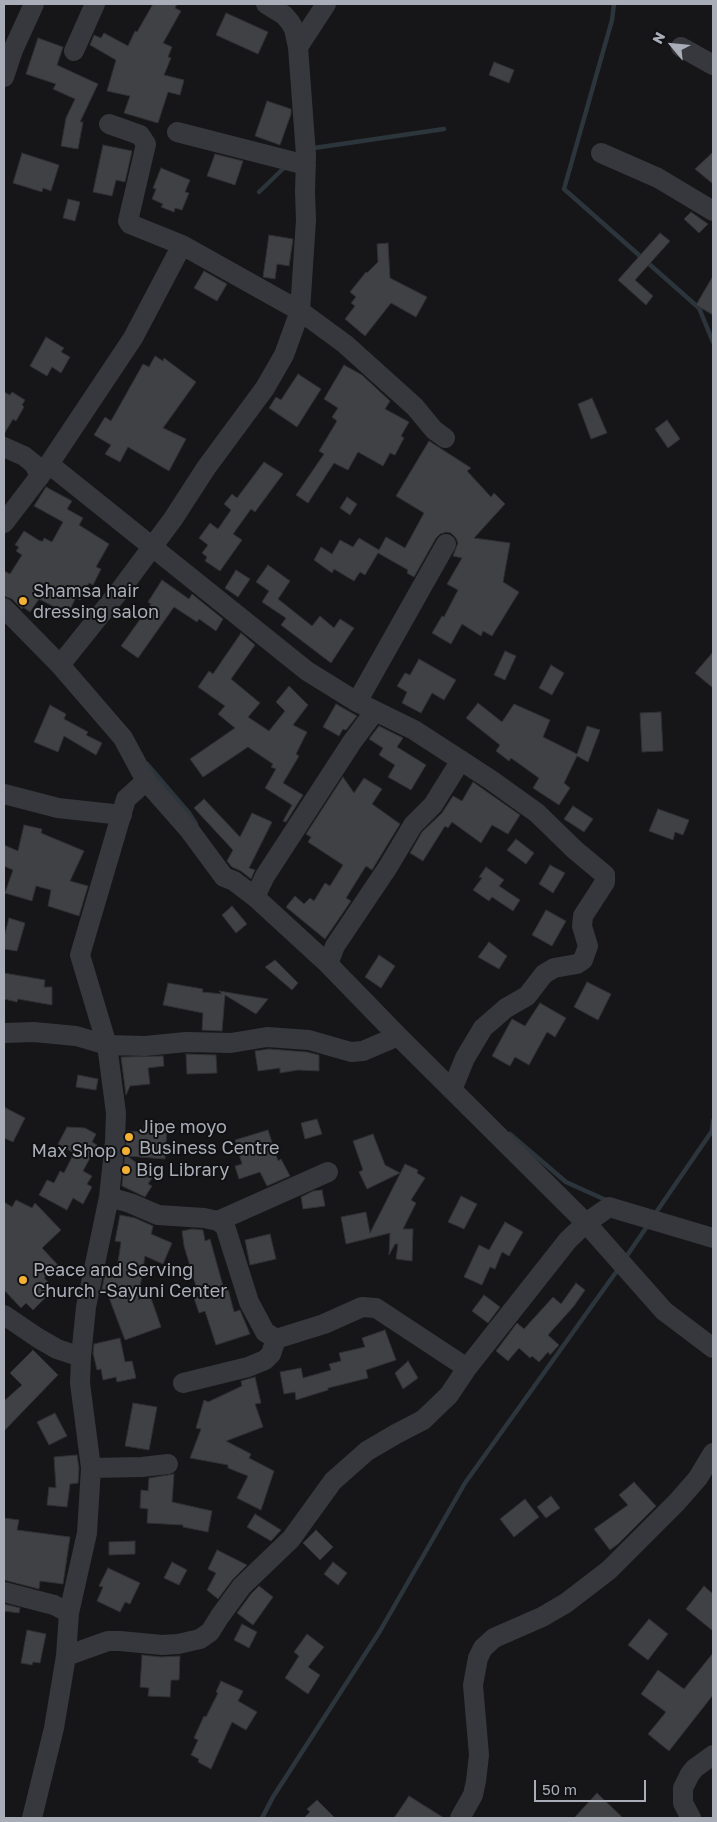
<!DOCTYPE html>
<style>
body{margin:0}
#map{position:relative;width:717px;height:1822px;overflow:hidden;background:#161618;font-family:"Golos Text",sans-serif}
canvas{display:block}
.frame{position:absolute;inset:0;border:5px solid #a8adb8;pointer-events:none}
.north{position:absolute;left:647px;top:20px;width:50px;height:50px;-webkit-text-stroke:4px #111113;paint-order:stroke;rotate:298deg;font-size:14px;font-weight:700;line-height:20px;text-align:center;color:#a8adb8}
.north::after{content:'';display:block;margin:auto;width:18px;height:22px;background:#a8adb8;clip-path:polygon(50% 0,100% 100%,50% 72%,0 100%)}
.scale{position:absolute;left:534px;top:1780px;width:112px;height:22px;box-sizing:border-box;border:2px solid #a8adb8;border-top:0;padding-left:6px;font-size:15px;line-height:18px;white-space:nowrap;color:#a8adb8;-webkit-text-stroke:4px #111113;paint-order:stroke}
</style>
<div id="map">
<canvas width="717" height="1822"></canvas>
<div class="frame"></div>
<div class="north">N</div>
<div class="scale">50 m</div>
</div>
<script>
const context = document.querySelector('canvas').getContext('2d');
context.lineJoin = 'round';
const toPath = rows => new Path2D(rows.map(r => 'M' + r).join(''));
function strokePath(path, color, width, dash) { context.strokeStyle = color; context.lineWidth = width; context.lineCap = dash ? 'butt' : 'round'; context.setLineDash(dash || []); context.stroke(path); }
function fillPath(path, color) { context.fillStyle = color; context.fill(path, 'evenodd'); }
function drawText(font, color, halo, rows, align = 'center') {
  context.font = font + ' "Golos Text",sans-serif'; context.lineWidth = 4; context.setLineDash([]); context.textBaseline = 'middle'; context.strokeStyle = halo; context.fillStyle = color; for (const [text, x, y, turn = 0] of rows) {
    context.save(); context.translate(x, y); context.rotate((+turn || 0) * Math.PI / 180); context.textAlign = isNaN(turn) ? turn : align; if (halo) context.strokeText(text, 0, 0); context.fillText(text, 0, 0); context.restore();
  }
}
strokePath(toPath([
 [614,4,612,20,564,189,699,308,713,342],
 [312,150,314,148,444,129],
 [259,192,287,165],
 [147,764,189,813,196,824],
 [510,1134,566,1182,608,1201],
 [655,1214,712,1131,713,1121],
 [624,1260,648,1225],
 [262,1818,273,1797,380,1631,465,1483,619,1268]
]), '#2c353c', 4.5);
const building = toPath([
 [153,4,177,4,175,8,181,11,163,43,172,47,168,57,171,58,164,75,184,80,180,95,168,92,158,123,124,113,130,96,107,91,116,60,90,45,94,35,101,38,104,33,128,46,135,31,137,32,153,4],
 [226,13,268,32,258,54,216,35,226,13],
 [38,38,63,47,57,65,98,84,80,122,83,122,78,149,61,146,66,118,75,99,53,89,56,84,26,74,38,38],
 [494,62,514,70,509,83,489,75,494,62],
 [267,101,291,109,291,114,280,145,255,136,267,101],
 [103,145,132,151,125,182,116,180,112,196,93,192,103,145],
 [713,152,713,184,695,169,713,152],
 [22,153,59,165,51,191,43,188,42,192,13,183,22,153],
 [215,154,243,161,235,185,207,176,215,154],
 [161,168,190,180,185,192,189,193,182,210,175,208,174,212,161,207,163,204,152,199,156,189,153,188,161,168],
 [68,199,80,202,75,221,63,218,68,199],
 [691,212,708,224,699,233,684,219,691,212],
 [660,233,670,241,635,280,653,296,646,305,618,280,660,233],
 [269,235,293,239,289,266,277,264,275,279,263,277,269,235],
 [388,243,390,278,427,297,416,317,391,303,365,336,345,319,355,306,351,303,356,297,350,292,366,272,367,273,378,262,377,244,388,243],
 [204,271,227,284,217,301,194,288,204,271],
 [713,276,713,315,696,305,713,276],
 [46,337,64,348,61,352,70,357,61,373,52,367,47,376,30,366,46,337],
 [155,356,163,361,164,358,196,382,163,428,186,439,169,471,128,447,120,462,105,454,111,445,94,435,105,417,111,421,143,364,149,367,155,356],
 [344,365,362,375,390,401,385,409,409,422,401,436,404,438,395,455,390,453,383,466,358,452,348,470,334,463,308,503,296,495,324,454,319,451,337,421,332,417,338,408,324,399,344,365],
 [298,374,321,389,297,427,269,408,276,397,281,400,298,374],
 [4,392,10,395,12,392,25,400,22,405,24,407,16,421,13,419,4,434,4,392],
 [592,398,607,433,591,439,578,404,592,398],
 [667,420,680,439,668,448,655,429,667,420],
 [429,441,471,468,467,471,491,497,494,493,505,504,474,538,510,543,503,582,519,592,492,636,483,631,481,636,462,624,451,644,432,633,442,616,444,617,458,590,447,584,462,558,453,556,458,543,456,538,451,533,446,532,440,534,436,538,414,577,407,573,408,570,378,553,365,575,360,572,354,581,334,569,332,573,314,560,321,547,332,554,340,540,353,547,359,538,379,550,386,537,405,548,424,513,396,496,429,441],
 [264,462,283,474,255,512,251,509,233,534,242,540,220,571,205,561,207,557,202,553,208,545,199,538,210,523,218,529,231,510,224,504,232,494,237,498,264,462],
 [46,487,72,501,67,509,83,518,79,525,109,544,96,567,101,569,93,585,89,583,80,600,76,597,68,614,39,599,30,612,23,607,22,609,12,599,4,596,4,571,10,574,22,555,16,551,19,547,15,545,24,531,40,541,43,541,44,538,52,542,63,522,34,506,46,487],
 [347,497,357,504,350,515,340,508,347,497],
 [268,565,290,581,278,599,312,626,320,616,334,628,340,619,354,628,331,663,281,625,286,618,262,602,269,591,256,582,268,565],
 [236,570,250,579,238,597,225,588,236,570],
 [162,580,189,599,192,594,223,619,216,631,199,619,197,622,174,607,138,658,121,646,151,604,148,602,162,580],
 [241,633,255,645,231,679,260,703,248,717,269,731,285,711,276,702,289,686,308,705,293,725,307,732,296,754,299,756,283,783,303,795,286,822,283,821,292,805,265,788,276,769,271,767,273,764,248,747,203,777,190,759,235,728,218,714,225,706,198,687,209,671,213,674,241,633],
 [505,651,516,656,505,680,494,675,505,651],
 [713,652,713,688,695,673,713,652],
 [419,659,456,680,444,700,432,693,421,713,402,703,407,692,397,686,405,673,410,675,419,659],
 [551,665,564,673,552,695,539,688,551,665],
 [478,703,502,722,514,704,550,720,543,737,577,754,587,726,600,730,588,762,577,756,564,783,570,788,559,805,533,788,539,778,511,758,509,761,496,751,500,745,466,718,478,703],
 [336,704,357,716,346,730,343,729,339,736,323,727,336,704],
 [50,705,66,714,64,719,88,732,86,735,102,743,96,755,64,736,58,752,34,742,50,705],
 [661,712,663,751,642,752,640,713,661,712],
 [379,726,403,738,397,747,426,765,411,790,388,777,395,765,379,755,383,748,369,739,379,726],
 [343,777,354,793,364,778,382,789,372,804,400,824,372,870,366,866,346,898,351,901,325,939,286,907,295,896,304,904,310,898,314,901,325,883,330,886,343,865,308,842,311,837,306,834,343,777],
 [473,782,520,815,508,834,492,825,481,843,452,822,448,828,445,826,423,861,410,853,422,832,442,813,453,796,462,801,473,782],
 [204,799,240,837,252,813,272,822,249,868,255,870,251,879,241,871,232,867,227,861,233,850,194,808,204,799],
 [573,806,593,819,584,832,564,819,573,806],
 [658,809,689,820,683,835,675,832,673,840,649,831,658,809],
 [24,825,42,829,41,833,84,851,70,881,88,886,79,916,48,906,51,890,36,886,32,901,5,893,13,870,4,866,4,845,18,851,24,825],
 [516,839,534,853,526,864,507,850,516,839],
 [550,865,565,873,553,893,539,884,550,865],
 [486,867,504,880,499,886,520,900,513,911,492,897,489,901,473,890,482,878,479,877,486,867],
 [232,906,247,924,236,933,222,915,232,906],
 [546,910,566,921,552,946,532,935,546,910],
 [9,918,25,923,17,951,4,949,4,937,9,918],
 [489,942,507,956,499,969,478,957,489,942],
 [379,955,395,966,381,988,365,977,379,955],
 [275,960,298,983,292,990,265,967,275,960],
 [4,973,45,980,44,987,52,987,52,1005,18,999,17,1002,4,999,4,973],
 [587,982,611,994,598,1020,574,1007,587,982],
 [168,983,203,989,202,992,222,994,219,991,268,999,256,1014,225,995,222,1031,202,1030,203,1013,163,1005,168,983],
 [540,1003,566,1018,555,1037,547,1032,529,1065,515,1057,510,1066,492,1056,512,1019,525,1026,540,1003],
 [269,1049,307,1052,319,1055,319,1071,298,1070,280,1073,280,1068,258,1071,255,1051,269,1049],
 [186,1054,216,1055,217,1073,187,1074,186,1054],
 [163,1056,164,1066,148,1068,150,1084,130,1086,126,1095,121,1057,163,1056],
 [78,1075,98,1079,96,1090,76,1087,78,1075],
 [4,1107,25,1118,13,1142,4,1138,4,1107],
 [317,1119,322,1134,305,1139,301,1123,317,1119],
 [144,1125,167,1127,165,1159,127,1156,154,1175,148,1184,152,1186,145,1197,122,1186,127,1131,143,1132,144,1125],
 [67,1127,85,1128,96,1134,92,1142,97,1145,83,1171,92,1176,87,1184,92,1187,83,1204,73,1198,67,1210,39,1195,47,1180,54,1183,60,1171,64,1173,74,1153,58,1144,67,1127],
 [268,1130,278,1161,281,1159,290,1176,267,1186,260,1172,239,1179,235,1166,242,1164,235,1140,268,1130],
 [373,1134,385,1165,400,1173,367,1189,359,1172,363,1170,353,1141,373,1134],
 [405,1164,418,1170,417,1173,425,1178,411,1200,416,1203,403,1229,413,1229,412,1261,396,1259,398,1244,395,1244,389,1255,390,1233,346,1244,341,1217,366,1212,370,1233,405,1164],
 [322,1190,325,1206,303,1209,301,1197,313,1191,322,1190],
 [461,1196,477,1204,464,1229,448,1222,461,1196],
 [16,1200,32,1208,35,1203,61,1230,42,1248,58,1265,44,1278,49,1283,45,1288,50,1293,33,1310,26,1303,21,1308,4,1290,4,1202,12,1207,16,1200],
 [120,1215,135,1218,153,1226,151,1234,172,1243,163,1264,145,1256,138,1300,150,1295,161,1327,125,1340,108,1295,101,1294,105,1274,116,1275,121,1242,115,1241,120,1215],
 [505,1222,523,1232,509,1256,502,1252,495,1269,490,1267,482,1285,464,1277,479,1245,489,1250,505,1222],
 [192,1229,203,1230,205,1241,210,1239,223,1286,227,1285,234,1312,240,1310,250,1334,216,1345,205,1311,199,1313,194,1298,199,1296,184,1246,182,1231,192,1229],
 [270,1234,276,1259,250,1265,245,1240,270,1234],
 [576,1283,585,1290,574,1306,548,1335,559,1345,550,1355,548,1352,539,1362,532,1356,530,1358,519,1348,508,1361,496,1351,517,1323,524,1329,553,1297,561,1304,576,1283],
 [484,1295,500,1307,488,1323,472,1311,484,1295],
 [385,1330,396,1360,366,1370,368,1378,328,1388,328,1390,296,1400,295,1392,284,1394,280,1372,301,1368,303,1378,331,1370,329,1364,341,1361,339,1353,365,1347,362,1338,385,1330],
 [120,1338,125,1362,132,1361,136,1378,117,1382,116,1377,103,1380,101,1369,97,1370,93,1353,94,1344,120,1338],
 [33,1350,58,1375,4,1431,4,1401,22,1385,10,1373,33,1350],
 [408,1361,418,1378,403,1389,395,1373,408,1361],
 [255,1377,261,1403,255,1404,263,1427,226,1441,251,1454,249,1458,274,1471,261,1510,237,1498,248,1476,228,1468,228,1465,190,1458,201,1429,196,1428,204,1400,208,1402,242,1386,241,1381,255,1377],
 [133,1403,157,1407,149,1450,125,1446,133,1403],
 [55,1413,67,1436,49,1445,37,1422,55,1413],
 [77,1455,79,1468,78,1483,70,1484,67,1507,47,1505,49,1487,56,1488,54,1457,77,1455],
 [174,1474,172,1502,212,1511,208,1532,183,1527,183,1525,147,1523,148,1509,140,1508,141,1490,148,1491,149,1478,174,1474],
 [634,1482,656,1506,618,1544,610,1550,594,1529,628,1505,619,1495,634,1482],
 [551,1496,560,1508,546,1518,537,1507,551,1496],
 [525,1499,539,1517,514,1537,500,1519,525,1499],
 [255,1514,281,1530,271,1541,247,1527,255,1514],
 [4,1518,19,1520,17,1530,70,1537,63,1584,40,1581,39,1589,4,1580,4,1518],
 [316,1530,333,1547,320,1560,303,1543,316,1530],
 [135,1541,135,1554,109,1555,109,1542,135,1541],
 [217,1550,247,1565,233,1579,218,1599,207,1590,216,1573,208,1569,217,1550],
 [172,1562,187,1570,179,1585,164,1578,172,1562],
 [333,1562,347,1573,338,1585,324,1574,333,1562],
 [108,1568,140,1583,130,1604,125,1602,120,1612,97,1601,103,1587,99,1586,108,1568],
 [259,1586,273,1597,253,1625,237,1613,251,1594,259,1586],
 [704,1586,713,1594,713,1631,686,1609,704,1586],
 [4,1604,20,1608,19,1613,4,1611,4,1604],
 [649,1619,668,1634,648,1660,628,1645,649,1619],
 [242,1624,257,1632,249,1648,234,1640,242,1624],
 [27,1630,46,1634,40,1663,33,1662,32,1665,21,1663,27,1630],
 [307,1634,324,1647,308,1667,320,1675,308,1694,285,1678,299,1656,294,1652,307,1634],
 [713,1653,713,1695,669,1751,648,1734,666,1712,641,1694,658,1670,684,1689,713,1653],
 [142,1655,161,1657,180,1656,179,1680,171,1680,170,1697,148,1696,149,1688,140,1687,142,1655],
 [221,1681,243,1691,238,1701,257,1712,246,1730,232,1722,211,1769,198,1762,199,1759,191,1755,198,1740,194,1738,204,1716,206,1717,218,1693,216,1692,221,1681],
 [597,1793,623,1818,574,1818,597,1793],
 [409,1796,444,1818,394,1818,409,1796],
 [317,1800,335,1818,304,1818,310,1812,307,1809,317,1800]
]);
fillPath(building, '#404145');
strokePath(building, '#303034', 1);
strokePath(toPath([
 [298,47,326,4],
 [681,47,713,65],
 [74,51,95,4],
 [4,77,13,50,34,4],
 [109,124,140,135,146,144,128,221,130,224,182,245,300,311,345,344,415,407,434,430,445,438],
 [177,132,306,165],
 [601,153,658,178,713,211],
 [4,447,24,456,34,464,40,476],
 [49,464,307,671,357,702,414,730,491,780,537,813,575,850,605,875,605,882,583,916,582,926,588,946,583,960,577,964,554,968,544,974,527,996,506,1008,483,1028,465,1058,452,1090],
 [4,523,49,464,133,338,182,245],
 [4,608,60,665,123,738,146,781,190,831,224,877,234,881,255,897,328,964,398,1036,586,1223,664,1311,713,1348],
 [60,665,121,589,173,519,206,468,265,388,284,355,300,311,306,220,305,192,306,155,298,47,294,29,290,22,284,15,266,4],
 [357,702,446,544],
 [4,794,58,808,122,815],
 [255,897,265,876,352,742,375,711],
 [328,964,335,946,388,867,413,825,433,805,461,760],
 [4,1033,34,1032,76,1036,107,1045,145,1046,186,1042,231,1043,267,1037,309,1040,351,1052,363,1051,398,1036],
 [109,1197,130,1203,158,1215,204,1218,218,1221,225,1226,249,1302,265,1332,276,1339,324,1324,362,1307,376,1308,467,1368],
 [218,1221,328,1172],
 [4,1315,38,1338,57,1349,81,1357],
 [183,1383,248,1367,265,1360,271,1354,276,1339],
 [91,1468,142,1467,168,1464],
 [4,1592,54,1605,69,1613],
 [66,1656,108,1641,120,1641,162,1645,178,1644,200,1639,210,1632,220,1616,242,1586,291,1539,333,1481,367,1451,396,1434,423,1420,449,1395,467,1368,568,1240,586,1223,609,1207,713,1238],
 [32,1818,54,1728,66,1656,69,1613,87,1533,91,1468,80,1383,81,1357,86,1307,109,1197,115,1141,116,1113,107,1045,80,955,126,799,146,781],
 [460,1818,473,1795,476,1781,479,1755,473,1685,478,1658,483,1648,494,1638,542,1617,566,1603,609,1570,677,1502,698,1478,713,1453],
 [691,1818,683,1803,683,1788,690,1774,695,1768,713,1755]
]), '#37383d', 20);
for (const [x, y, r, color] of [
 [23,601,5,"#f2b134"],
 [129,1137,5,"#f2b134"],
 [126,1151,5,"#f2b134"],
 [126,1170,5,"#f2b134"],
 [23,1280,5,"#f2b134"]
]) { const dot = new Path2D(); dot.arc(x, y, r, 0, 2 * Math.PI); context.fillStyle = color; context.fill(dot); strokePath(dot, '#111113', 2); }
drawText('18px', '#a8adb8', '#111113', [
 ["Shamsa hair",33,591],
 ["dressing salon",33,612],
 ["Jipe moyo",139,1127],
 ["Business Centre",139,1148],
 ["Max Shop",116,1151,"right"],
 ["Big Library",136,1170],
 ["Peace and Serving",33,1270],
 ["Church -Sayuni Center",33,1291]
], 'left');
</script>
